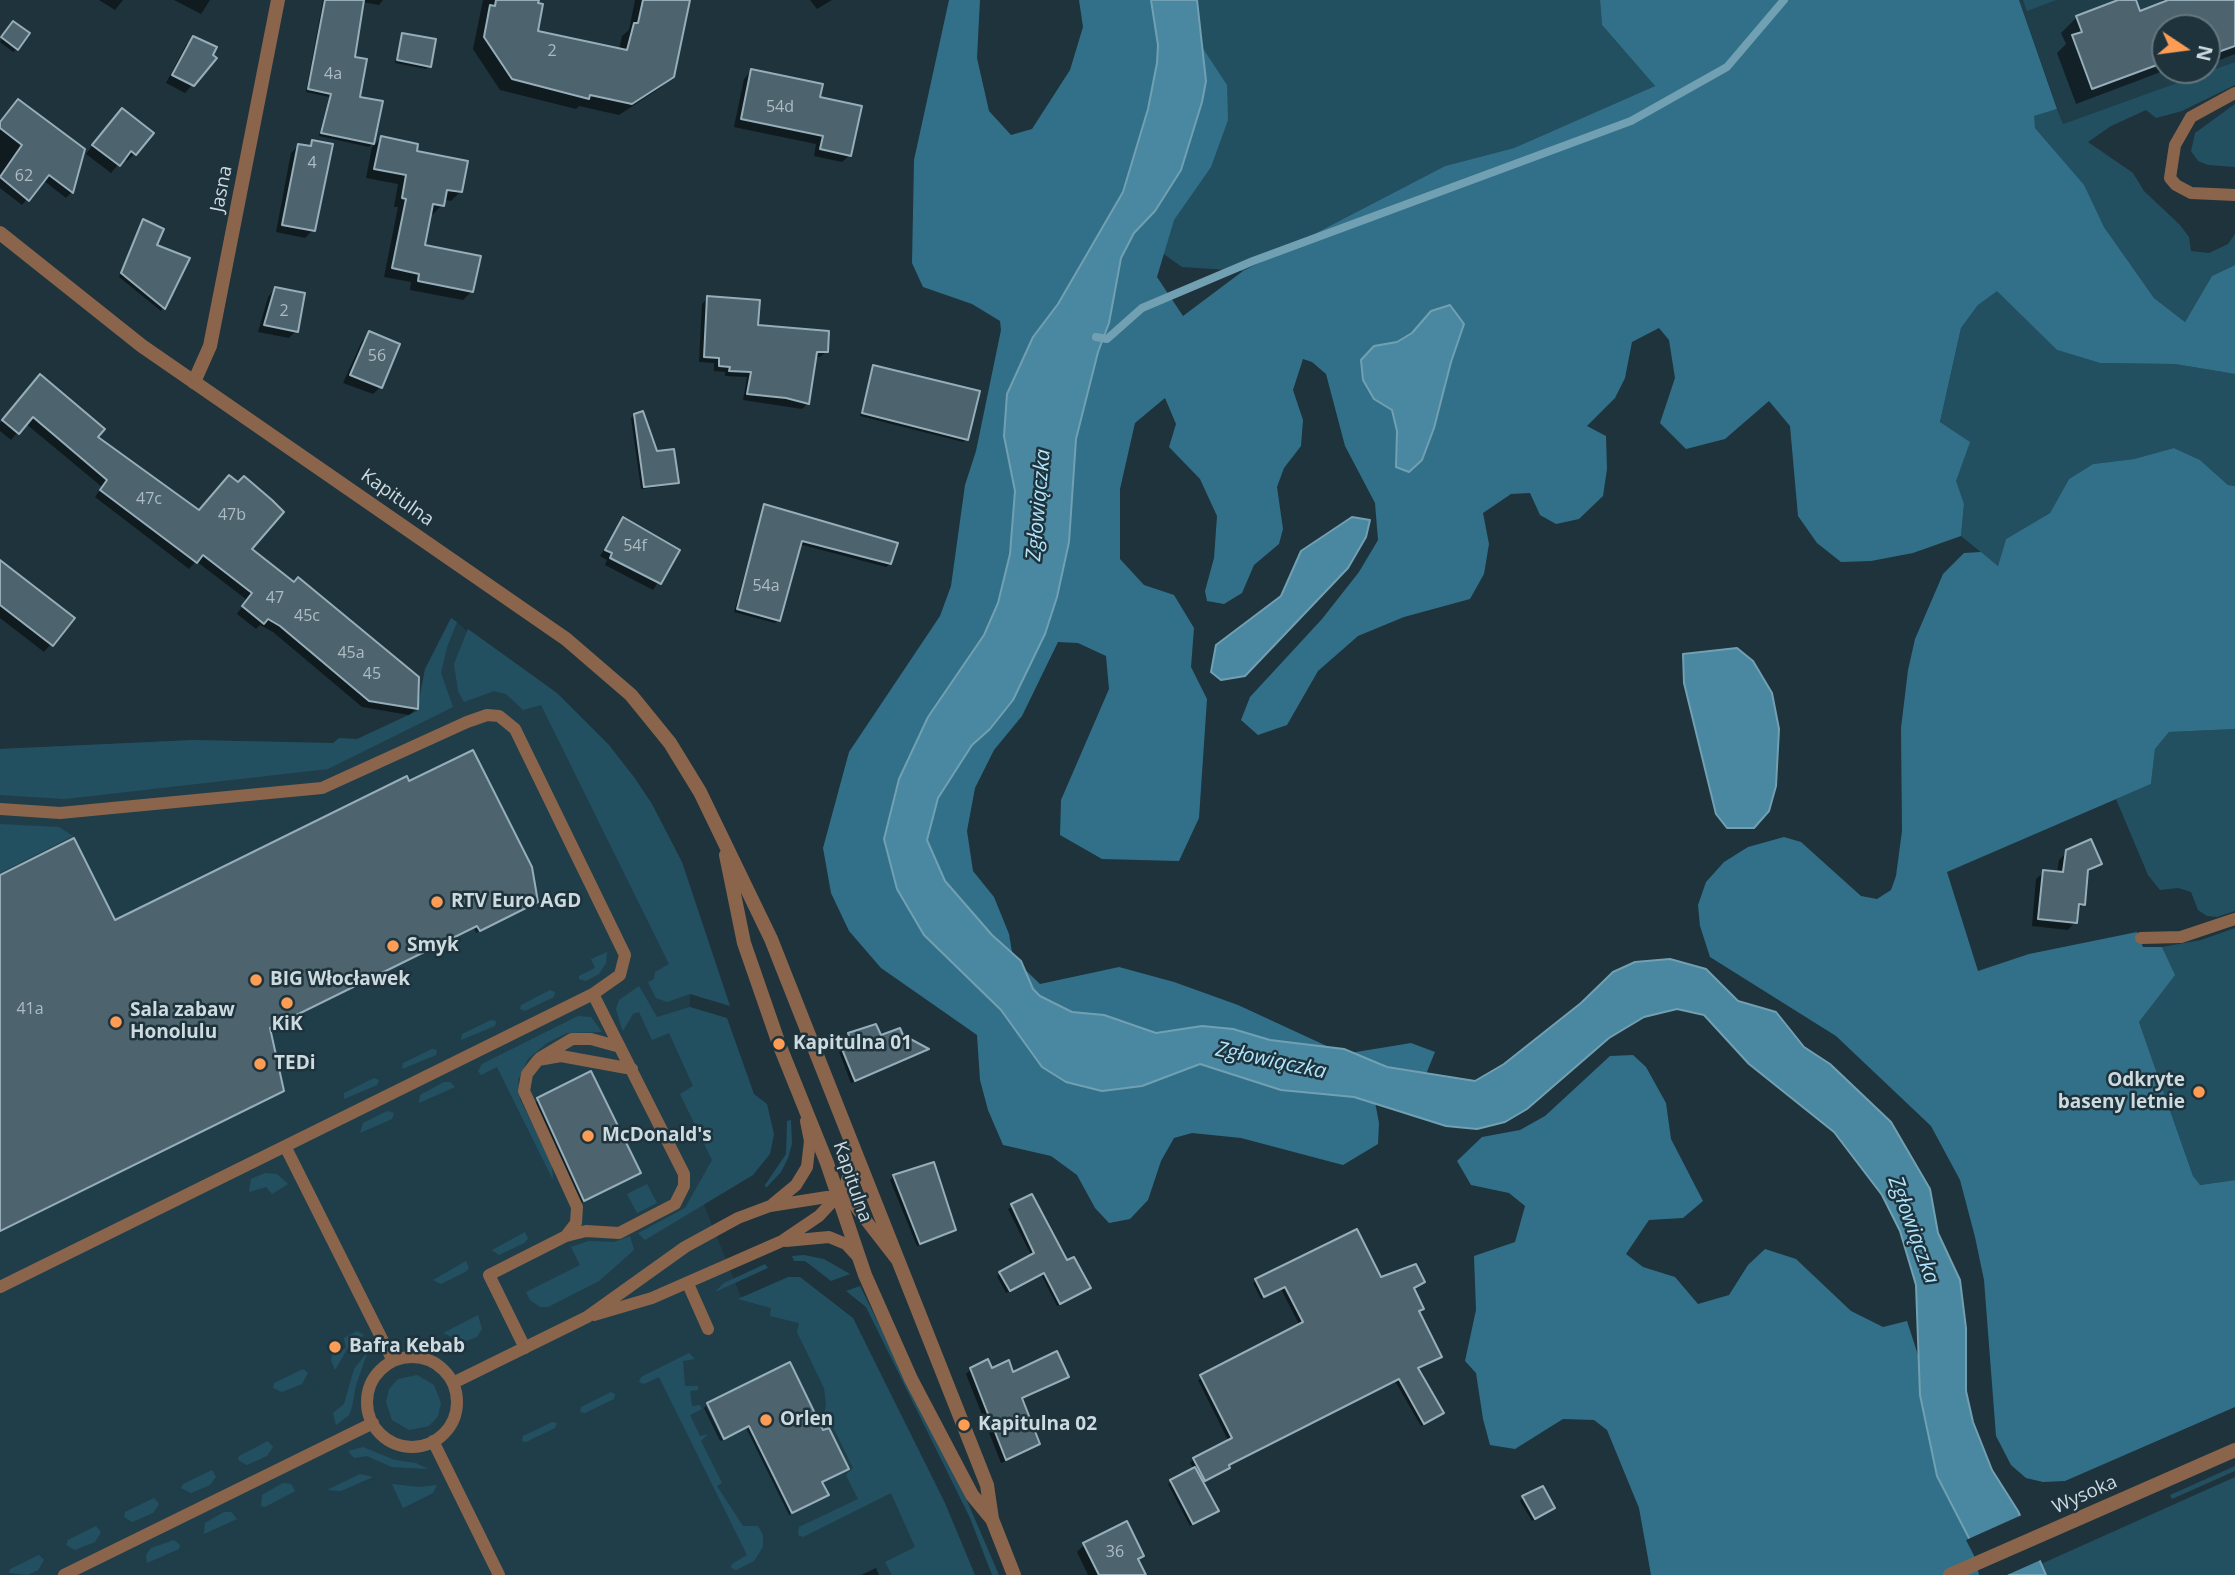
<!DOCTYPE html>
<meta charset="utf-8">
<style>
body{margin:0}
#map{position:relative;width:2235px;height:1575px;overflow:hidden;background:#1e333c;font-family:"Open Sans",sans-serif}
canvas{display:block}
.north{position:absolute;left:2151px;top:14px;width:70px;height:70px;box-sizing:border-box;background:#1e333c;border:2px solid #64767e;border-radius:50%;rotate:103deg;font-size:19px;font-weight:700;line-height:28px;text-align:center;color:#cddae0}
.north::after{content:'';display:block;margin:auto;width:24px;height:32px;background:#fd9d55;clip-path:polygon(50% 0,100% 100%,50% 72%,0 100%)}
</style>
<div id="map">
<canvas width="2235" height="1575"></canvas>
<div class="north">N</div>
</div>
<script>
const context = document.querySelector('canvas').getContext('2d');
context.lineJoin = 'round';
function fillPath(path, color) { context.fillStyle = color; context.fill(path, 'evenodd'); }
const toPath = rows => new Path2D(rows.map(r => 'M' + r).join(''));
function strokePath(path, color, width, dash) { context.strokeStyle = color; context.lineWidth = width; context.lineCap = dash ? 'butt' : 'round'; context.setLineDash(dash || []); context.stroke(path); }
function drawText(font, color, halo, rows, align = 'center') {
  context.font = font + ' "Open Sans",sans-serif'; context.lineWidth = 5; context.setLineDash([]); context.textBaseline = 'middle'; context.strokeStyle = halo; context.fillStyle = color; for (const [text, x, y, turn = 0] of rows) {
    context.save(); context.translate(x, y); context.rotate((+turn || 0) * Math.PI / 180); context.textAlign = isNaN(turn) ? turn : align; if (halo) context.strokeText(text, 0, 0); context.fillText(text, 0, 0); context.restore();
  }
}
fillPath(toPath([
 [2019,0,2235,0,2235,62,2063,124],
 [2165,28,2207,28,2207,70,2165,70],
 [457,622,548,707,692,957,688,1044,742,1179,700,1195,741,1297,783,1282,929,1544,942,1575,0,1575,0,749,193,740,333,743,339,738,357,739,417,712,425,669,439,643]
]), '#203e4a');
fillPath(toPath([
 [1197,0,1600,0,1602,25,1655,86,1514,148,1445,166,1243,271,1182,267,1134,233,1203,63],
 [2023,0,2056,0,2027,11],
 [2235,62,2235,85,2182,111,2156,118,2146,110,2111,126,2088,142,2133,173,2144,191,2180,225,2189,237,2191,251,2209,253,2228,244,2235,234,2235,265,2212,276,2185,322,2154,298,2104,227,2083,185,2035,128,2033,116,2057,109,2063,124],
 [2235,104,2235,167,2208,165,2198,161,2191,151,2195,133],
 [1997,290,2057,350,2100,363,2175,364,2235,374,2235,486,2228,485,2200,460,2174,448,2134,459,2093,464,2069,479,2050,513,2006,539,1998,566,1961,536,1964,504,1955,481,1969,442,1940,422,1961,328,1978,305],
 [451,618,457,622,447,647,441,673,453,707,328,769,65,799,0,795,0,749,193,740,333,743,339,738,357,739,417,711,425,669],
 [468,629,557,693,609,745,634,777,652,804,682,862,730,1006,690,994,667,1002,656,998,648,982,654,979,655,972,669,964,541,705,523,710,506,694,494,691,464,702,458,691,454,664],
 [2235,729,2235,911,2217,917,2207,916,2198,910,2191,892,2178,888,2160,890,2148,875,2116,799,2151,784,2155,749,2169,732],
 [0,824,59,827,73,836,0,873],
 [2235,928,2235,1180,2199,1185,2193,1176,2139,1022,2174,975,2162,947,2201,940],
 [607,952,606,963,599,974,586,981,579,979,579,976,595,968,591,959],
 [639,986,657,1017,690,1007,727,1018,754,1094,767,1104,774,1134,770,1154,753,1175,645,1240,638,1233,685,1208,712,1160,680,1094,693,1086,669,1033,652,1040,639,1012,633,1014,623,1031,621,1026,616,1009,619,1000],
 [550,990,555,992,554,997,525,1011,520,1009,521,1005],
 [578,1016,591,1017,602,1032,567,1033,547,1043,528,1059,518,1080,520,1099,552,1164,553,1180,497,1067,481,1075,478,1071,482,1064],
 [491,1020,496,1021,495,1026,461,1040,462,1034],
 [432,1049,437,1050,436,1055,402,1069,403,1063],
 [374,1078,379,1080,377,1085,344,1099,344,1093],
 [444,1082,450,1082,455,1087,419,1103,420,1095],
 [387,1111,394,1113,392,1119,360,1133,363,1123],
 [791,1120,792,1144,788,1158,781,1172,766,1188,765,1185,786,1154,787,1121],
 [265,1173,277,1174,288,1184,272,1194,266,1187,249,1192,251,1179],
 [647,1184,657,1203,637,1213,627,1194],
 [525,1232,528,1239,524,1243,499,1255,492,1250],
 [630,1236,634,1250,599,1281,548,1307,540,1307,530,1300,526,1292,580,1265,571,1247,588,1241,614,1242],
 [804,1255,824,1259,850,1274,831,1281,805,1261,794,1261,792,1256],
 [466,1261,469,1268,465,1272,441,1284,433,1280],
 [765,1264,768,1268,715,1292,724,1283],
 [788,1277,800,1277,853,1318,945,1503,975,1575,892,1575,885,1562,915,1547,891,1493,803,1537,798,1535,799,1527,858,1499,846,1475,853,1468,832,1425,822,1426,826,1404,824,1388,797,1332,799,1323,770,1316,771,1308,738,1299],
 [860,1286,968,1503,999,1575,992,1575,970,1518,866,1307,846,1291],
 [478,1315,482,1329,477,1337,463,1342,443,1333],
 [357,1331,364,1335,349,1346,335,1370,331,1360,332,1354,346,1348,344,1338],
 [368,1351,356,1385,352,1407,349,1415,336,1425,333,1413,344,1404,354,1369],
 [689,1353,695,1359,683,1361,685,1386,698,1386,698,1390,690,1391,692,1406,700,1405,702,1409,690,1415,700,1436,708,1434,701,1441,722,1483,717,1486,743,1526,758,1526,763,1535,763,1547,754,1561,736,1570,731,1568,732,1564,747,1555,659,1377,644,1384,639,1382,641,1377],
 [303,1369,308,1373,302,1384,282,1392,273,1388,274,1383],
 [417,1375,434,1385,441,1403,438,1416,429,1426,409,1430,392,1420,386,1402,389,1389,398,1379],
 [611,1392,615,1394,614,1399,585,1413,580,1412,581,1407],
 [552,1422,557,1423,555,1428,526,1442,522,1441,523,1436],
 [268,1441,273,1447,267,1456,247,1465,238,1460,239,1456],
 [363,1447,395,1460,416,1463,428,1469,392,1467,367,1456,354,1458,348,1451],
 [2235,1466,2235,1471,2172,1499,2170,1495],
 [212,1470,216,1477,210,1485,191,1493,181,1488,183,1484],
 [360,1474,373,1477,341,1491,327,1490],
 [2235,1477,2235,1575,2046,1575,2041,1564],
 [283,1483,291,1484,295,1491,265,1507,261,1506,262,1495],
 [392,1484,419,1487,437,1485,433,1493,403,1508],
 [154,1498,159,1504,153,1513,132,1522,124,1517,125,1512],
 [224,1512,231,1512,237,1519,204,1534,205,1523],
 [96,1526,101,1532,95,1542,75,1550,66,1545,68,1540],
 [174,1540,180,1545,179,1549,147,1563,146,1555,151,1548],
 [39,1555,44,1560,38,1570,28,1575,9,1573,10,1569]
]), '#235061');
fillPath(toPath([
 [949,0,980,0,977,58,989,111,1011,135,1032,129,1070,70,1083,27,1079,0,1171,0,1227,85,1228,120,1211,167,1174,220,1157,277,1183,316,1243,271,1445,166,1514,148,1655,86,1602,25,1600,0,2019,0,2057,109,2034,116,2035,128,2084,185,2104,227,2154,298,2185,322,2212,276,2235,265,2235,374,2175,364,2100,363,2057,350,1997,291,1978,305,1961,328,1940,422,1970,442,1956,481,1964,504,1961,536,1913,553,1871,561,1841,562,1817,543,1798,516,1790,426,1769,401,1725,439,1686,449,1660,423,1675,378,1669,340,1659,328,1632,342,1625,378,1615,398,1587,426,1606,436,1607,469,1603,496,1579,519,1556,524,1540,515,1530,493,1511,494,1483,513,1489,544,1484,574,1470,599,1404,617,1358,636,1318,671,1287,725,1258,735,1241,720,1250,697,1322,619,1359,572,1378,540,1375,503,1345,446,1326,374,1312,362,1303,359,1293,390,1303,420,1301,446,1284,468,1277,487,1283,529,1279,544,1254,565,1242,593,1224,604,1207,601,1205,591,1214,558,1217,516,1200,479,1169,447,1176,424,1165,398,1135,423,1120,489,1120,559,1144,585,1174,595,1194,628,1191,667,1207,699,1199,818,1179,861,1102,859,1060,835,1061,800,1109,689,1106,656,1078,643,1058,642,1022,716,994,750,975,788,967,831,973,871,994,897,1009,934,1013,958,1040,984,1119,967,1174,982,1238,1005,1344,1054,1411,1043,1435,1052,1422,1084,1375,1102,1379,1123,1378,1144,1343,1165,1241,1138,1192,1133,1174,1138,1161,1161,1148,1200,1130,1219,1109,1223,1095,1208,1077,1175,1051,1156,1003,1145,988,1110,980,1080,977,1035,881,968,849,931,831,893,823,848,849,752,940,616,951,586,965,485,976,451,1001,330,1000,321,972,304,923,287,912,263,914,160],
 [2174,448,2200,460,2228,485,2235,486,2235,729,2169,732,2155,749,2151,784,1947,872,1978,971,2029,954,2137,932,2143,947,2162,947,2175,975,2139,1022,2193,1176,2200,1185,2235,1180,2235,1407,2065,1481,2043,1482,2026,1478,2011,1465,1996,1436,1984,1280,1975,1237,1960,1180,1931,1126,1836,1036,1710,957,1700,926,1698,905,1706,882,1724,862,1748,847,1784,837,1801,842,1861,896,1877,899,1891,890,1896,876,1902,831,1901,728,1908,670,1915,639,1943,574,1964,553,1981,552,1998,566,2006,539,2050,513,2069,479,2093,464,2134,459],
 [1633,1055,1646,1067,1666,1103,1671,1139,1703,1201,1683,1218,1649,1220,1626,1254,1643,1267,1675,1277,1698,1304,1729,1295,1748,1265,1765,1249,1796,1259,1851,1311,1883,1327,1907,1321,1956,1473,1979,1575,1651,1575,1639,1508,1607,1430,1594,1420,1563,1419,1515,1449,1490,1445,1483,1419,1476,1373,1465,1361,1476,1310,1474,1256,1515,1242,1525,1206,1509,1193,1471,1185,1457,1161,1482,1137,1520,1130,1545,1116,1610,1056]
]), '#327089');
const water = toPath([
 [1151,0,1197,0,1206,81,1202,102,1181,170,1155,211,1134,233,1121,258,1109,323,1098,352,1076,439,1069,542,1057,597,1045,634,1013,700,990,729,972,745,938,798,927,840,945,881,992,935,1021,961,1033,989,1040,996,1072,1012,1104,1015,1156,1033,1202,1026,1233,1029,1270,1040,1344,1049,1387,1067,1475,1081,1504,1064,1581,1003,1613,972,1635,962,1670,959,1706,969,1738,1001,1776,1012,1804,1047,1830,1064,1891,1122,1930,1189,1938,1233,1960,1280,1966,1328,1966,1391,1973,1422,1992,1470,2018,1511,2046,1575,1988,1575,1937,1476,1920,1395,1916,1285,1900,1231,1882,1195,1834,1132,1749,1064,1704,1015,1677,1009,1644,1017,1609,1038,1527,1109,1505,1122,1477,1129,1446,1126,1354,1097,1281,1090,1200,1064,1142,1086,1102,1091,1066,1082,1042,1067,1001,1010,924,935,897,889,884,839,899,779,928,717,984,635,998,603,1010,554,1015,491,1004,436,1007,394,1033,337,1058,304,1123,192,1148,109,1157,63,1158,45,1151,0],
 [1450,305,1464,324,1451,362,1434,428,1422,460,1409,472,1396,467,1397,431,1392,410,1374,399,1363,380,1361,360,1374,346,1397,342,1412,333,1431,311,1450,305],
 [1352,517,1370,520,1366,537,1348,568,1245,676,1221,680,1211,672,1216,645,1281,596,1301,551,1352,517],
 [1737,648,1753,661,1772,693,1779,729,1776,786,1769,811,1754,828,1727,828,1716,814,1684,683,1683,654,1737,648]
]);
fillPath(water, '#4a87a0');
strokePath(water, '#71a0b3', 2);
fillPath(toPath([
 [2024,1514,2043,1559,2007,1575,1984,1575,1966,1540]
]), '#1e333c');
fillPath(toPath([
 [99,0,123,0,115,10],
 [174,0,210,0,201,14],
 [323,0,383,0,379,5,362,2,353,59,358,99,373,144,369,147,319,136,329,97,306,92],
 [483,0,537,0,536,33,619,50,622,36,629,30,635,0,686,0,673,76,660,88,619,115,579,106,576,109,500,90,473,49],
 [810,0,832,0,817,9],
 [2123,0,2134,0,2139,13,2164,4,2162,0,2235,0,2235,54,2207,65,2207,28,2165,28,2166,70,2076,104,2057,53,2066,44,2061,33,2077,17],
 [10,26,17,49,13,52,0,42],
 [402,35,429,66,426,69,395,63],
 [193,38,192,85,185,93,166,83,186,45],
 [751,71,818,99,850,155,842,162,814,156,816,144,734,127,744,79],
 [114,118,135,153,127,161,124,158,111,173,86,154],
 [0,123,83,150,72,192,66,198,43,180,22,205,0,188],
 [381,138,415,152,460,192,451,201,443,199,442,205,433,214,429,214,423,246,472,291,463,300,410,290,411,282,384,277,398,207,394,207,398,184,366,178,372,147],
 [313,142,313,230,305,238,276,232,291,153,299,145,308,147],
 [143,221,155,246,188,259,161,311,119,277],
 [275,289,296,331,289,338,258,332,268,297],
 [708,298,756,327,826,352,820,357,815,357,808,403,802,409,743,400,747,377,725,376,725,372,714,371,714,363,699,362,702,304],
 [370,333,380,387,373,394,343,383,362,341],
 [874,367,967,439,963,442,860,416],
 [34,383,96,437,249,550,416,709,409,715,362,707,273,632,260,625,256,629,237,614,247,600,196,561,189,569,95,497,102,487,25,423,11,440,0,431,0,423],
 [635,415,677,482,673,485,641,489,631,418],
 [764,506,890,564,886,567,799,544,779,620,775,623,734,612],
 [624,519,678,551,653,590,605,565,607,560,600,556],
 [0,562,73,618,44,652,0,618],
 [2067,852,2100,864,2086,874,2084,904,2076,911,2075,922,2068,930,2032,926,2036,879,2044,872,2057,873,2059,860],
 [0,877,114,922,537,902,476,933,474,928,269,1029,282,1091,278,1094,0,1232],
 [849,1035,902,1036,926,1050,851,1083,838,1049,847,1043,845,1038],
 [538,1100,639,1172,581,1203,535,1103],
 [894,1176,954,1229,917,1246,890,1180],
 [1031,1196,1085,1291,1057,1306,1041,1274,1006,1293,997,1276,1032,1257,1008,1209],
 [1380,1279,1423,1282,1412,1289,1422,1308,1418,1312,1436,1360,1417,1369,1439,1416,1421,1426,1395,1381,1227,1466,1225,1471,1202,1483,1216,1511,1190,1526,1168,1484,1194,1469,1190,1463,1194,1459,1229,1442,1198,1380,1300,1326,1281,1289,1261,1299,1253,1283,1256,1280],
 [971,1369,1067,1376,1021,1400,1038,1443,1033,1448,1001,1463,966,1374],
 [709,1404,847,1468,821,1483,826,1495,823,1498,789,1515,746,1428,726,1438],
 [706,1406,723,1440,720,1441,704,1408],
 [1523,1497,1553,1508,1532,1521,1520,1501],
 [1084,1545,1142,1556,1137,1561,1138,1575,1088,1575,1077,1552],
 [876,1568,879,1575,861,1575]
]), '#0007');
strokePath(toPath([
 [1096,337,1107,339,1142,308,1253,261,1631,121,1727,67,1784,0]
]), '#71a0b3', 8);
const building = toPath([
 [325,0,364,0,355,57,367,59,360,97,383,101,374,144,321,133,331,94,308,89,325,0],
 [496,0,539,0,538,3,543,4,538,31,627,50,634,23,638,23,643,0,690,0,674,77,632,104,590,95,589,99,512,79,484,37,490,5,495,6,496,0],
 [2118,0,2136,0,2140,11,2168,0,2235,0,2235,46,2207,56,2207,28,2165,28,2165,62,2092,89,2072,35,2082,32,2076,16,2118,0],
 [13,21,30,33,18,50,1,37,13,21],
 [402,33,436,39,431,67,397,60,402,33],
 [193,36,217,47,213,55,217,58,194,86,172,75,193,36],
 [751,69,823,84,820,97,862,106,851,156,820,149,823,136,741,119,751,69],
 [18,99,85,149,73,193,49,175,29,201,0,177,22,145,0,128,0,122,18,99],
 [122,108,154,133,136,155,131,151,120,166,92,145,122,108],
 [381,136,418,144,417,151,468,161,462,192,447,190,444,206,433,204,425,245,481,256,473,292,418,281,419,274,392,268,406,199,402,198,406,175,374,169,381,136],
 [312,140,333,144,315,231,282,225,298,144,311,146,312,140],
 [143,219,164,229,157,245,190,258,165,309,121,273,143,219],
 [275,287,305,293,298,332,264,325,275,287],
 [707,296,760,300,758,325,829,331,828,352,817,352,809,404,786,398,747,394,751,372,729,371,730,367,719,366,719,358,704,357,707,296],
 [369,331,400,344,382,388,350,375,369,331],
 [873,365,980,391,968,440,862,413,873,365],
 [40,374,105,429,98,437,199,510,229,475,238,482,244,476,272,500,284,512,252,549,294,582,298,577,419,677,418,709,369,701,280,626,268,619,264,624,242,606,252,593,203,555,197,563,100,490,107,480,33,417,19,434,2,420,40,374],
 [643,411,657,451,674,449,679,483,644,487,634,414,643,411],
 [764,504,898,543,891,564,802,541,780,621,737,609,764,504],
 [623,517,680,550,661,584,610,558,612,553,605,550,623,517],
 [0,560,75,618,53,646,0,605,0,560],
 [473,750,532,867,538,902,480,931,477,926,270,1028,284,1091,0,1231,0,875,74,838,115,920,407,776,409,781,473,750],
 [2091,839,2102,864,2088,870,2085,905,2079,904,2077,923,2038,919,2043,870,2063,872,2066,850,2091,839],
 [876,1024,881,1035,900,1028,903,1035,929,1049,855,1081,840,1044,850,1040,848,1033,876,1024],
 [591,1071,641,1173,584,1201,537,1098,591,1071],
 [934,1162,956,1230,920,1244,893,1175,934,1162],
 [1032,1194,1067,1260,1074,1257,1091,1288,1060,1304,1044,1273,1010,1291,999,1272,1034,1253,1011,1204,1032,1194],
 [1357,1229,1381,1277,1416,1264,1425,1282,1414,1288,1424,1309,1419,1311,1442,1357,1418,1368,1444,1413,1424,1424,1399,1379,1229,1465,1230,1468,1205,1481,1193,1458,1232,1438,1200,1375,1303,1322,1285,1287,1264,1297,1255,1279,1357,1229],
 [1057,1351,1069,1377,1022,1398,1040,1444,1006,1460,970,1368,988,1359,992,1368,1009,1360,1013,1372,1057,1351],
 [790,1362,823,1430,829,1428,849,1469,822,1482,829,1495,792,1513,749,1426,724,1439,707,1403,790,1362],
 [1195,1467,1219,1511,1193,1524,1170,1480,1195,1467],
 [1543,1486,1555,1508,1535,1519,1522,1496,1543,1486],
 [1127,1521,1144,1556,1138,1559,1146,1575,1099,1575,1083,1543,1127,1521]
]);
fillPath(building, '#4d646e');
strokePath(building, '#96aeb9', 2);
strokePath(toPath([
 [2235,93,2191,117,2175,145,2170,178,2176,185,2191,193,2235,195],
 [0,809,60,813,322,788,467,722,487,715,499,716,515,729,625,955,620,975,593,994,0,1287],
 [2141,938,2181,937,2235,919],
 [540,1058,572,1039,591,1039,620,1047],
 [285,1146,393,1361],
 [773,1204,796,1185,807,1167,810,1141,806,1121],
 [566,1236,576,1223,577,1207,524,1091,527,1074,538,1060,561,1056,632,1069],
 [786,1241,829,1237,846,1244,858,1257],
 [688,1284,708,1329],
 [594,1315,652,1298,782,1241,819,1216,844,1189,852,1164,852,1146],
 [525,1348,489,1275,566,1236,586,1231,619,1233,675,1204,684,1186,684,1174,593,994],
 '367 1402a45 45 0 1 1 90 0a45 45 0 1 1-90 0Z',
 [453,1383,587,1317,685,1247,738,1218,770,1206,827,1197,851,1201,896,1259],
 [433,1441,499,1575],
 [64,1575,373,1423]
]), '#8a654c', 12);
strokePath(toPath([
 [194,382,210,346,278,0]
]), '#8a654c', 14);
strokePath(toPath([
 [0,233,142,346,566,639,631,695,670,743,700,792,771,939,987,1485,992,1519,1014,1575],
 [726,855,744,943,779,1044,827,1163,865,1275,911,1379,972,1495,991,1518],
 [1950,1575,2235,1450]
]), '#8a654c', 14);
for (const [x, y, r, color] of [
 [437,902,7,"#fd9d55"],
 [393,946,7,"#fd9d55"],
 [256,980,7,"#fd9d55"],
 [287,1003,7,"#fd9d55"],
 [116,1022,7,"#fd9d55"],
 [779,1044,7,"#fd9d55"],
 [260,1064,7,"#fd9d55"],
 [2199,1092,7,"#fd9d55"],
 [588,1136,7,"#fd9d55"],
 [335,1347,7,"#fd9d55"],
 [766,1420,7,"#fd9d55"],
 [964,1425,7,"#fd9d55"]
]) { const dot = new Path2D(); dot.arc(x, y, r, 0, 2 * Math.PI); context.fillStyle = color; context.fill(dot); strokePath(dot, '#1e333c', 2.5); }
drawText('16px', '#adbcc4', null, [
 ["2",552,51],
 ["4a",333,74],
 ["54d",780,107],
 ["4",312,163],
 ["62",24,176],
 ["2",284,311],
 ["56",377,356],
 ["47c",149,499],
 ["47b",232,515],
 ["54f",635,546],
 ["54a",766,586],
 ["47",275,598],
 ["45c",307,616],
 ["45a",351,653],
 ["45",372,674],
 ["41a",30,1009],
 ["36",1115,1552]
]);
drawText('19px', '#cddae0', '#1e333c', [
 ["Jasna",222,189,-79],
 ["Kapitulna",397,498,35],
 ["Kapitulna",852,1182,71],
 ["Wysoka",2085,1495,-24]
]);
drawText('bold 19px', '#cddae0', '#1e333c', [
 ["RTV Euro AGD",451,902],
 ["Smyk",407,946],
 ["BIG Włocławek",270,980],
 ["Sala zabaw",130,1011],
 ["Honolulu",130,1033],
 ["KiK",287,1025,"center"],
 ["Kapitulna 01",793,1044],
 ["TEDi",274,1064],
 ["Odkryte",2185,1081,"right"],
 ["baseny letnie",2185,1103,"right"],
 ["McDonald's",602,1136],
 ["Bafra Kebab",349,1347],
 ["Orlen",780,1420],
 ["Kapitulna 02",978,1425]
], 'left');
drawText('italic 21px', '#b0e5fc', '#1e333c', [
 ["Zgłowiączka",1039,505,-85],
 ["Zgłowiączka",1271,1061,12],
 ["Zgłowiączka",1913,1230,70]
]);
</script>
